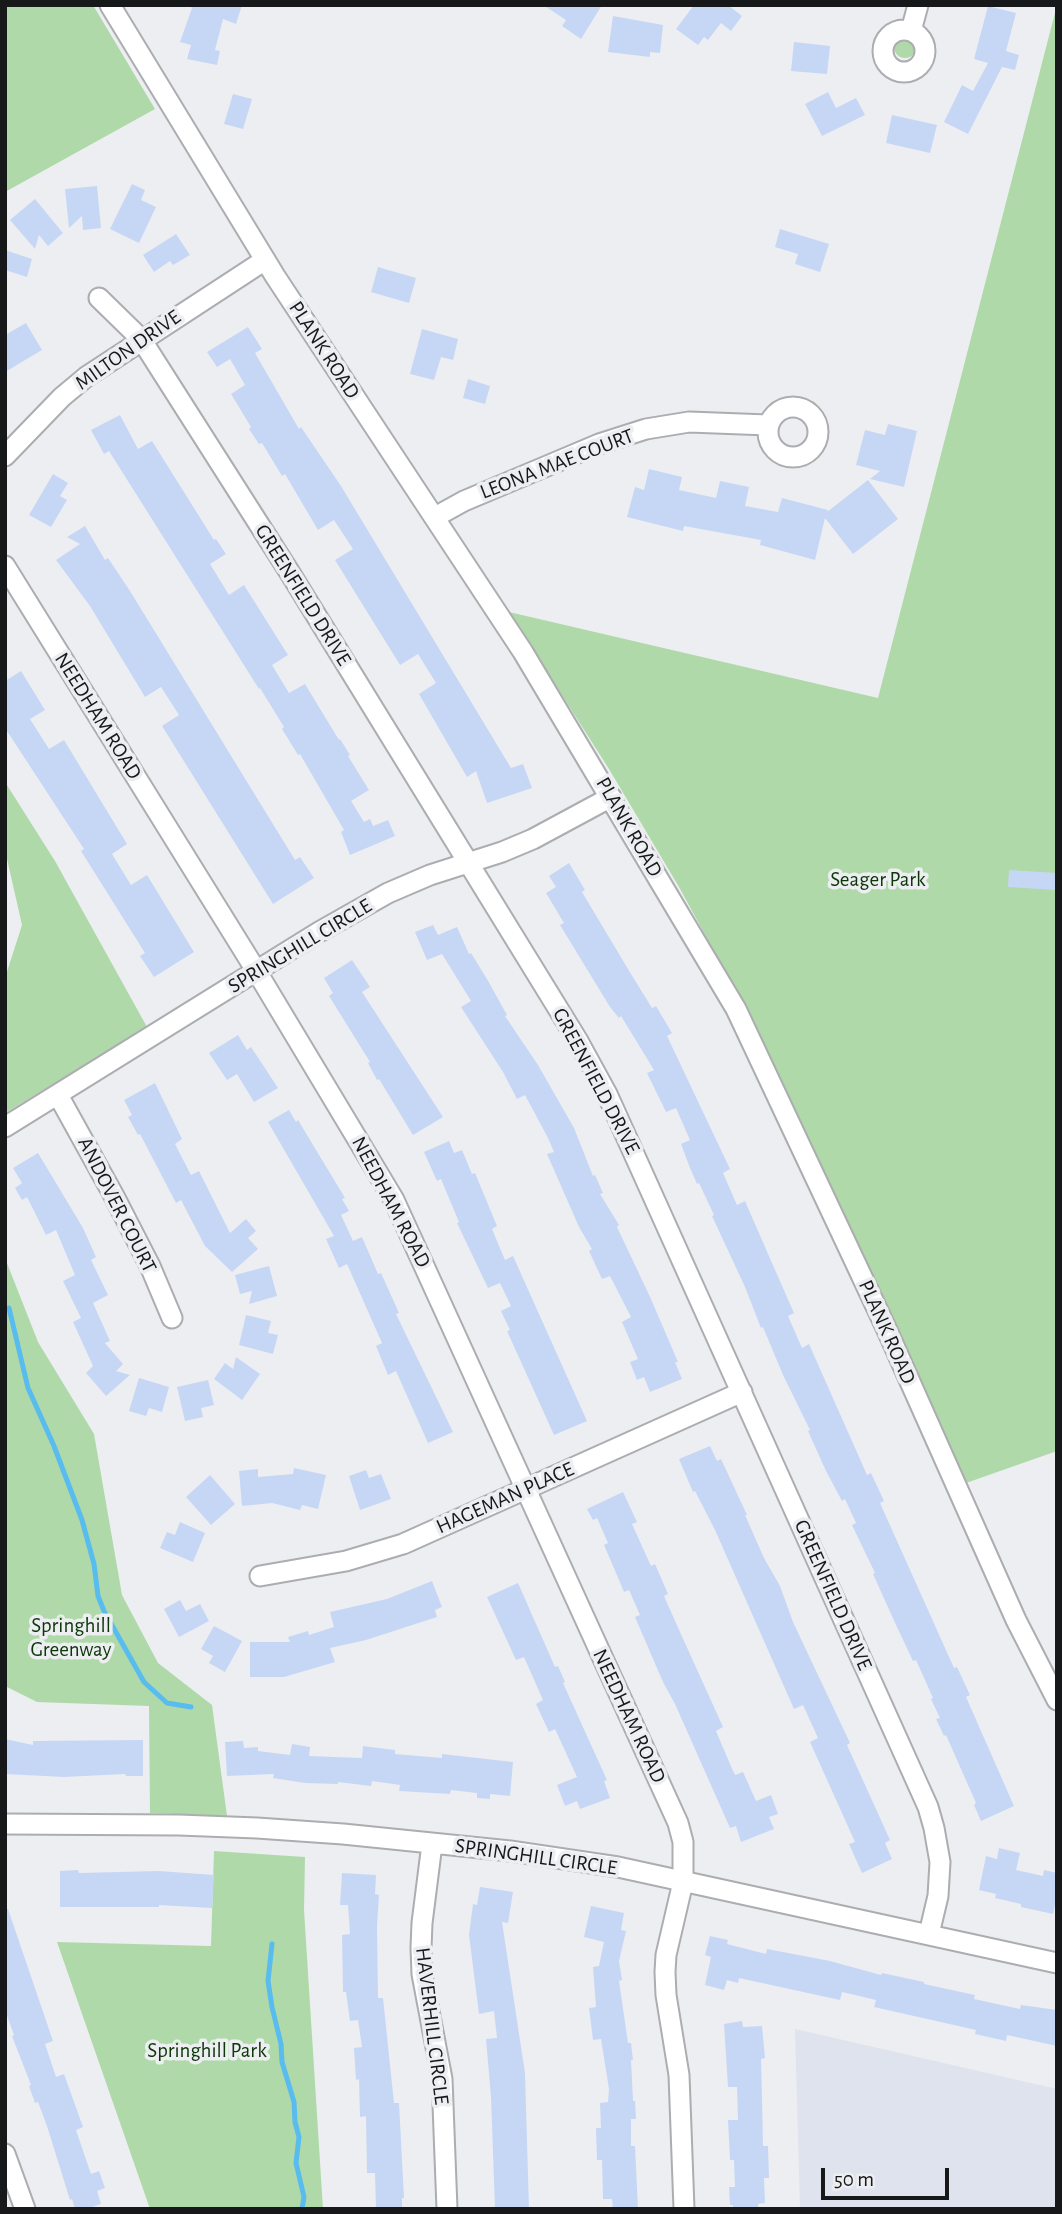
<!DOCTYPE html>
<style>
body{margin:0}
#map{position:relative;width:1062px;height:2214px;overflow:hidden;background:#edeef1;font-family:"Alegreya Sans",sans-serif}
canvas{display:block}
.frame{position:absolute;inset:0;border:7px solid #171819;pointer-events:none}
.scale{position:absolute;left:821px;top:2168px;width:128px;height:32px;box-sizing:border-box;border:4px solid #171819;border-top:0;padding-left:9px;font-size:21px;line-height:24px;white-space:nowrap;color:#171819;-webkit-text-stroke:5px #edeef1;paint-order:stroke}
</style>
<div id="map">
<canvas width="1062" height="2214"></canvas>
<div class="frame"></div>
<div class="scale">50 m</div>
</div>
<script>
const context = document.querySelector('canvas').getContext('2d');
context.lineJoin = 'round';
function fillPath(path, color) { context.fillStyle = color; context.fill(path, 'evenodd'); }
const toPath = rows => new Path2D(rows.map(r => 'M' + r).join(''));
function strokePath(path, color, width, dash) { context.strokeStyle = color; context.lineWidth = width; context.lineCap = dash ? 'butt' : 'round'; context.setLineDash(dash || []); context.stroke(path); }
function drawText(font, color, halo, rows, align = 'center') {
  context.font = font + ' "Alegreya Sans",sans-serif'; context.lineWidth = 7; context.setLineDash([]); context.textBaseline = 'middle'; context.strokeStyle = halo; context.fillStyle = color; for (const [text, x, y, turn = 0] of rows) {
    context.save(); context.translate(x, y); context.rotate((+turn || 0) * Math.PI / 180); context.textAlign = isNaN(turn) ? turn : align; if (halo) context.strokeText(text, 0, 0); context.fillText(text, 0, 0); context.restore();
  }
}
fillPath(toPath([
 [795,2029,1057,2089,1057,2209,800,2209]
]), '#dee3ed');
fillPath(toPath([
 [5,5,93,5,155,109,5,192],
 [1057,5,1057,1451,966,1483,800,1122,735,990,679,887,609,769,509,612,878,698],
 '894 47a11 11 0 1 1 22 0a11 11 0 1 1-22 0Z',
 [5,782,55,861,147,1027,5,1113,5,978,22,925,5,850],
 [5,1258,38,1342,94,1434,122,1595,158,1663,212,1705,227,1816,150,1813,149,1706,37,1702,5,1686],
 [214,1851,305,1857,304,1910,323,2209,150,2209,57,1942,211,1946]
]), '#afd9a9');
strokePath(toPath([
 [9,1308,28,1388,54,1446,82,1520,94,1564,98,1596,104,1611,144,1682,167,1703,191,1707],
 [272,1944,268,1981,272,2007,281,2044,282,2062,294,2102,295,2122,299,2137,296,2163,304,2197,302,2209]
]), '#58bcef', 5);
fillPath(toPath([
 [189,5,242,5,236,24,223,19,215,50,220,51,217,65,187,59,191,45,180,42,192,8],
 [543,5,602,5,581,39,562,26,566,20],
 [694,5,728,5,742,16,731,31,721,23,708,40,704,37,698,45,676,29],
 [988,6,1016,13,1006,51,1019,55,1015,70,1002,67,968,134,944,122,962,85,973,91,988,63,974,59],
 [613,16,663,25,660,53,650,52,650,57,608,52],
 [794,42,830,46,827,74,791,71],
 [828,92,836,108,856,98,865,115,822,136,805,104],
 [233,94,252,99,243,129,224,124],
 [892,115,937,125,930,153,886,143],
 [132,184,145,190,141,200,156,207,139,243,110,229],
 [97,186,101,228,83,230,82,216,69,228,65,189],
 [35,199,63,233,48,246,39,235,35,249,10,220],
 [780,229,829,244,820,272,795,264,798,254,775,247],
 [176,234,190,255,173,265,170,261,154,272,143,255],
 [5,250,32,259,27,277,5,270],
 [378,267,416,278,409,303,371,292],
 [26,323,42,350,5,372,5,335],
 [248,327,262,349,255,353,299,429,301,427,341,486,511,768,523,764,532,788,487,803,476,771,467,777,419,694,436,683,418,654,400,665,335,560,353,549,334,520,318,530,285,474,282,476,262,443,259,444,249,429,251,427,231,394,245,385,230,359,217,367,207,352],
 [422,329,458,339,453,360,441,357,434,380,410,374],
 [468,379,490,386,485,404,463,398],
 [120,415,138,449,152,441,214,540,216,539,226,554,210,564,229,595,244,585,288,655,272,665,289,693,305,684,339,740,340,739,350,755,348,756,369,790,351,801,364,822,370,819,373,826,388,820,395,836,350,855,341,832,344,830,300,754,298,755,282,729,284,727,260,688,259,689,109,451,104,454,91,430],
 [888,424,917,431,904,487,870,479,880,471,856,465,865,430,885,435],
 [649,469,682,477,679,490,716,498,720,481,749,487,745,506,778,512,782,498,828,510,827,512,868,480,898,519,853,554,825,518,815,560,760,545,761,540,684,526,683,531,627,517,635,487,644,490],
 [53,474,68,483,60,496,67,500,51,527,29,515],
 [85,526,105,560,108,558,130,591,295,860,300,857,314,878,273,904,162,726,179,715,161,687,145,697,90,606,56,560,80,544,67,537],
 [21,671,45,710,30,719,49,749,64,740,127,844,112,854,131,885,147,875,194,952,154,977,140,956,145,953,81,851,84,849,5,728,5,681],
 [569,863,585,890,582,892,631,974,652,1008,656,1006,672,1033,667,1036,730,1169,723,1173,737,1205,745,1201,772,1263,794,1313,788,1316,802,1348,809,1344,867,1475,871,1473,884,1501,880,1503,954,1668,957,1667,970,1695,966,1697,1014,1806,981,1821,974,1805,976,1803,946,1735,944,1736,936,1719,940,1718,931,1699,933,1698,916,1660,913,1661,896,1625,873,1574,875,1573,852,1525,856,1523,845,1499,842,1501,826,1471,808,1431,810,1430,783,1375,763,1327,761,1328,745,1287,712,1216,714,1215,699,1183,697,1184,690,1168,681,1144,690,1140,676,1108,666,1112,647,1073,654,1070,621,1016,619,1018,610,1007,560,925,564,923,546,893,556,887,549,876],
 [1009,870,1057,873,1057,890,1008,887],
 [433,925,438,935,457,927,469,954,471,953,487,979,507,1015,505,1016,538,1065,574,1128,593,1176,595,1175,603,1193,600,1194,619,1225,617,1227,651,1299,678,1362,675,1362,682,1379,650,1392,644,1377,637,1380,630,1362,638,1359,622,1322,631,1317,610,1276,602,1279,589,1251,592,1249,579,1227,547,1154,554,1152,548,1138,525,1095,517,1099,503,1072,461,1007,471,1001,442,954,427,960,415,932],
 [352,960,370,987,362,992,443,1117,413,1135,379,1079,377,1080,368,1063,370,1062,329,996,333,993,324,978],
 [238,1035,247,1050,251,1047,278,1088,254,1102,237,1074,227,1080,209,1053],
 [155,1083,182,1139,175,1144,191,1175,199,1171,230,1233,246,1219,256,1231,248,1238,258,1249,232,1272,205,1246,181,1200,176,1203,140,1134,138,1135,128,1117,132,1115,124,1100],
 [289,1110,296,1122,298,1120,345,1198,342,1199,349,1211,341,1215,353,1241,362,1237,378,1274,381,1273,399,1313,396,1314,453,1432,428,1443,396,1371,388,1375,376,1346,382,1343,347,1264,339,1268,326,1239,334,1236,268,1122],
 [449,1141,454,1153,462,1150,472,1174,475,1173,497,1226,492,1229,505,1260,513,1256,587,1421,554,1435,507,1331,510,1330,501,1311,511,1306,500,1283,488,1288,457,1223,459,1222,441,1179,437,1181,424,1152],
 [38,1153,83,1228,96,1257,91,1260,108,1295,93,1303,110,1341,105,1343,123,1364,116,1371,130,1375,106,1396,86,1373,93,1366,73,1322,81,1318,63,1281,75,1275,56,1230,46,1235,27,1197,22,1200,15,1188,22,1183,13,1168],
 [269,1266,277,1296,249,1304,252,1291,240,1294,235,1275],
 [246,1315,271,1321,268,1333,278,1335,273,1354,239,1345],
 [236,1357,260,1374,242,1400,214,1379,225,1363,233,1369],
 [139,1378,169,1387,162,1412,149,1408,146,1416,129,1411],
 [208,1380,214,1405,201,1408,203,1417,185,1421,177,1387],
 [710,1446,717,1461,721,1459,747,1515,745,1515,764,1558,780,1586,793,1622,850,1743,847,1745,890,1840,885,1843,892,1859,862,1873,849,1844,855,1842,810,1742,818,1738,803,1705,794,1709,715,1530,695,1491,693,1492,679,1459],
 [294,1468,326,1475,318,1509,302,1505,300,1510,272,1503,242,1506,239,1471,258,1469,258,1477,293,1474],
 [366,1470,369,1478,381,1474,391,1499,360,1510,349,1476],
 [210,1475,235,1504,211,1525,186,1497],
 [623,1492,637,1522,632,1524,651,1566,655,1564,668,1594,664,1596,680,1632,723,1727,716,1731,730,1764,735,1775,743,1772,756,1801,771,1795,778,1814,769,1817,774,1829,741,1842,736,1826,730,1828,675,1704,663,1682,635,1617,640,1615,629,1590,624,1592,619,1580,604,1545,608,1543,597,1518,593,1520,587,1509],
 [180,1522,205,1533,193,1562,160,1548,167,1532,175,1535],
 [432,1581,442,1607,435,1610,437,1617,366,1640,330,1648,335,1662,284,1677,250,1677,250,1642,290,1642,288,1637,308,1631,309,1635,334,1627,330,1612,387,1599],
 [518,1583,555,1667,558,1666,565,1682,563,1683,607,1780,604,1781,610,1798,580,1809,577,1801,565,1806,557,1785,577,1777,555,1729,549,1732,536,1704,543,1700,524,1657,516,1660,487,1597],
 [180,1600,186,1611,200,1604,209,1621,179,1637,164,1609],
 [214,1626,242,1641,225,1672,209,1663,213,1656,201,1649],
 [5,1739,33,1745,33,1741,143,1740,143,1776,126,1776,125,1774,64,1777,5,1774],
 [243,1741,244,1748,258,1747,258,1751,290,1755,292,1744,310,1747,309,1756,362,1758,363,1746,395,1750,395,1754,442,1758,442,1754,513,1762,510,1796,490,1794,490,1799,477,1798,477,1793,451,1790,450,1794,399,1791,400,1785,372,1781,371,1786,338,1782,338,1784,305,1783,273,1778,274,1774,227,1776,225,1742],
 [999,1848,1020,1853,1016,1870,1043,1876,1044,1870,1057,1873,1057,1895,1053,1914,1021,1907,1021,1904,995,1898,996,1894,979,1890,986,1856,997,1859],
 [78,1870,79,1873,159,1871,214,1875,212,1908,159,1905,159,1907,60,1907,60,1871],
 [342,1873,376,1875,375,1894,379,1895,377,1926,378,1998,383,1998,394,2103,399,2103,404,2198,402,2198,402,2209,376,2209,375,2173,367,2173,366,2116,360,2117,359,2079,356,2080,354,2048,362,2047,358,2020,350,2021,346,1992,343,1992,342,1935,350,1934,348,1905,340,1905],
 [480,1887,513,1892,508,1923,502,1922,525,2073,529,2209,495,2209,491,2097,486,2039,497,2038,494,2011,479,2014,469,1935,473,1904,477,1905],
 [591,1906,624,1913,621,1930,626,1931,619,1961,622,1980,619,1981,628,2043,631,2043,633,2060,631,2060,633,2101,635,2101,636,2119,631,2119,631,2146,635,2146,638,2209,613,2209,612,2199,603,2199,602,2160,597,2160,596,2128,601,2128,600,2103,608,2102,609,2089,601,2039,593,2040,589,2008,596,2007,593,1967,599,1966,604,1942,584,1937],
 [5,1909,8,1909,53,2041,45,2044,56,2077,64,2074,83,2127,76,2130,91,2174,99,2171,105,2188,97,2191,101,2204,86,2209,75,2209,72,2199,70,2200,47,2126,38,2102,35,2103,29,2086,31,2085,12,2036,14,2035,5,2010],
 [710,1936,728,1940,727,1944,766,1954,767,1949,830,1961,881,1975,882,1973,924,1982,924,1984,975,1995,974,1999,1020,2009,1021,2005,1057,2010,1057,2046,1007,2035,1006,2041,975,2034,976,2030,874,2007,876,2000,842,1992,840,2000,739,1978,738,1983,727,1980,724,1990,705,1985,711,1957,705,1955],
 [742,2021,743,2027,762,2026,765,2058,761,2059,762,2099,763,2146,768,2146,769,2178,764,2178,765,2203,758,2204,758,2209,733,2209,733,2205,730,2205,729,2187,735,2187,734,2160,730,2160,728,2120,738,2120,737,2087,728,2087,724,2024]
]), '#c6d7f6');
const street = toPath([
 [110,5,275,276,523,652,736,1009,887,1330,1016,1620,1057,1700],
 '883 51a21 21 0 1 1 42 0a21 21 0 1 1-42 0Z',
 [911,31,918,5],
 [99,298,141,339,290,573,578,1041,607,1094,928,1807,934,1828,940,1862,938,1896,929,1934],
 '768 432a25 25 0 1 1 50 0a25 25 0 1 1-50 0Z',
 [5,456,62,397,86,377,265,260],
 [435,517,464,501,599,444,646,429,689,422,768,425],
 [5,566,257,972,394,1200,678,1823,683,1842,683,1882,666,1955,665,1972,666,1995,679,2075,684,2209],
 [58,1095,114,1196,150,1266,172,1318],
 [5,1127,319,932,388,893,430,875,502,852,533,839,611,797],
 [260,1576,346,1561,403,1544,742,1392],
 [5,1824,179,1825,257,1828,343,1834,510,1851,618,1867,1057,1963],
 [432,1844,422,1923,421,1948,422,1974,442,2079,447,2209],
 [5,2154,25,2209]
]);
strokePath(street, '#acadb0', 23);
strokePath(street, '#fff', 19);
drawText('21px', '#171819', '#edeef1', [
 ["MILTON DRIVE",128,350,-35],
 ["PLANK ROAD",324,350,57],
 ["LEONA MAE COURT",557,464,-21],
 ["GREENFIELD DRIVE",303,595,58],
 ["NEEDHAM ROAD",98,716,58],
 ["PLANK ROAD",629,827,60],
 ["SPRINGHILL CIRCLE",300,946,-31],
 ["GREENFIELD DRIVE",596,1081,62],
 ["NEEDHAM ROAD",391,1202,62],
 ["ANDOVER COURT",117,1205,63],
 ["PLANK ROAD",887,1332,66],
 ["HAGEMAN PLACE",505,1498,-24],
 ["GREENFIELD DRIVE",833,1595,66],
 ["NEEDHAM ROAD",629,1716,65],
 ["SPRINGHILL CIRCLE",536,1857,8],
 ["HAVERHILL CIRCLE",432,2026,83]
]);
drawText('21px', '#0c3707', '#edeef1', [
 ["Seager Park",878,880],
 ["Springhill",71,1626],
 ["Greenway",71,1650],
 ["Springhill Park",207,2051]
]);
</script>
